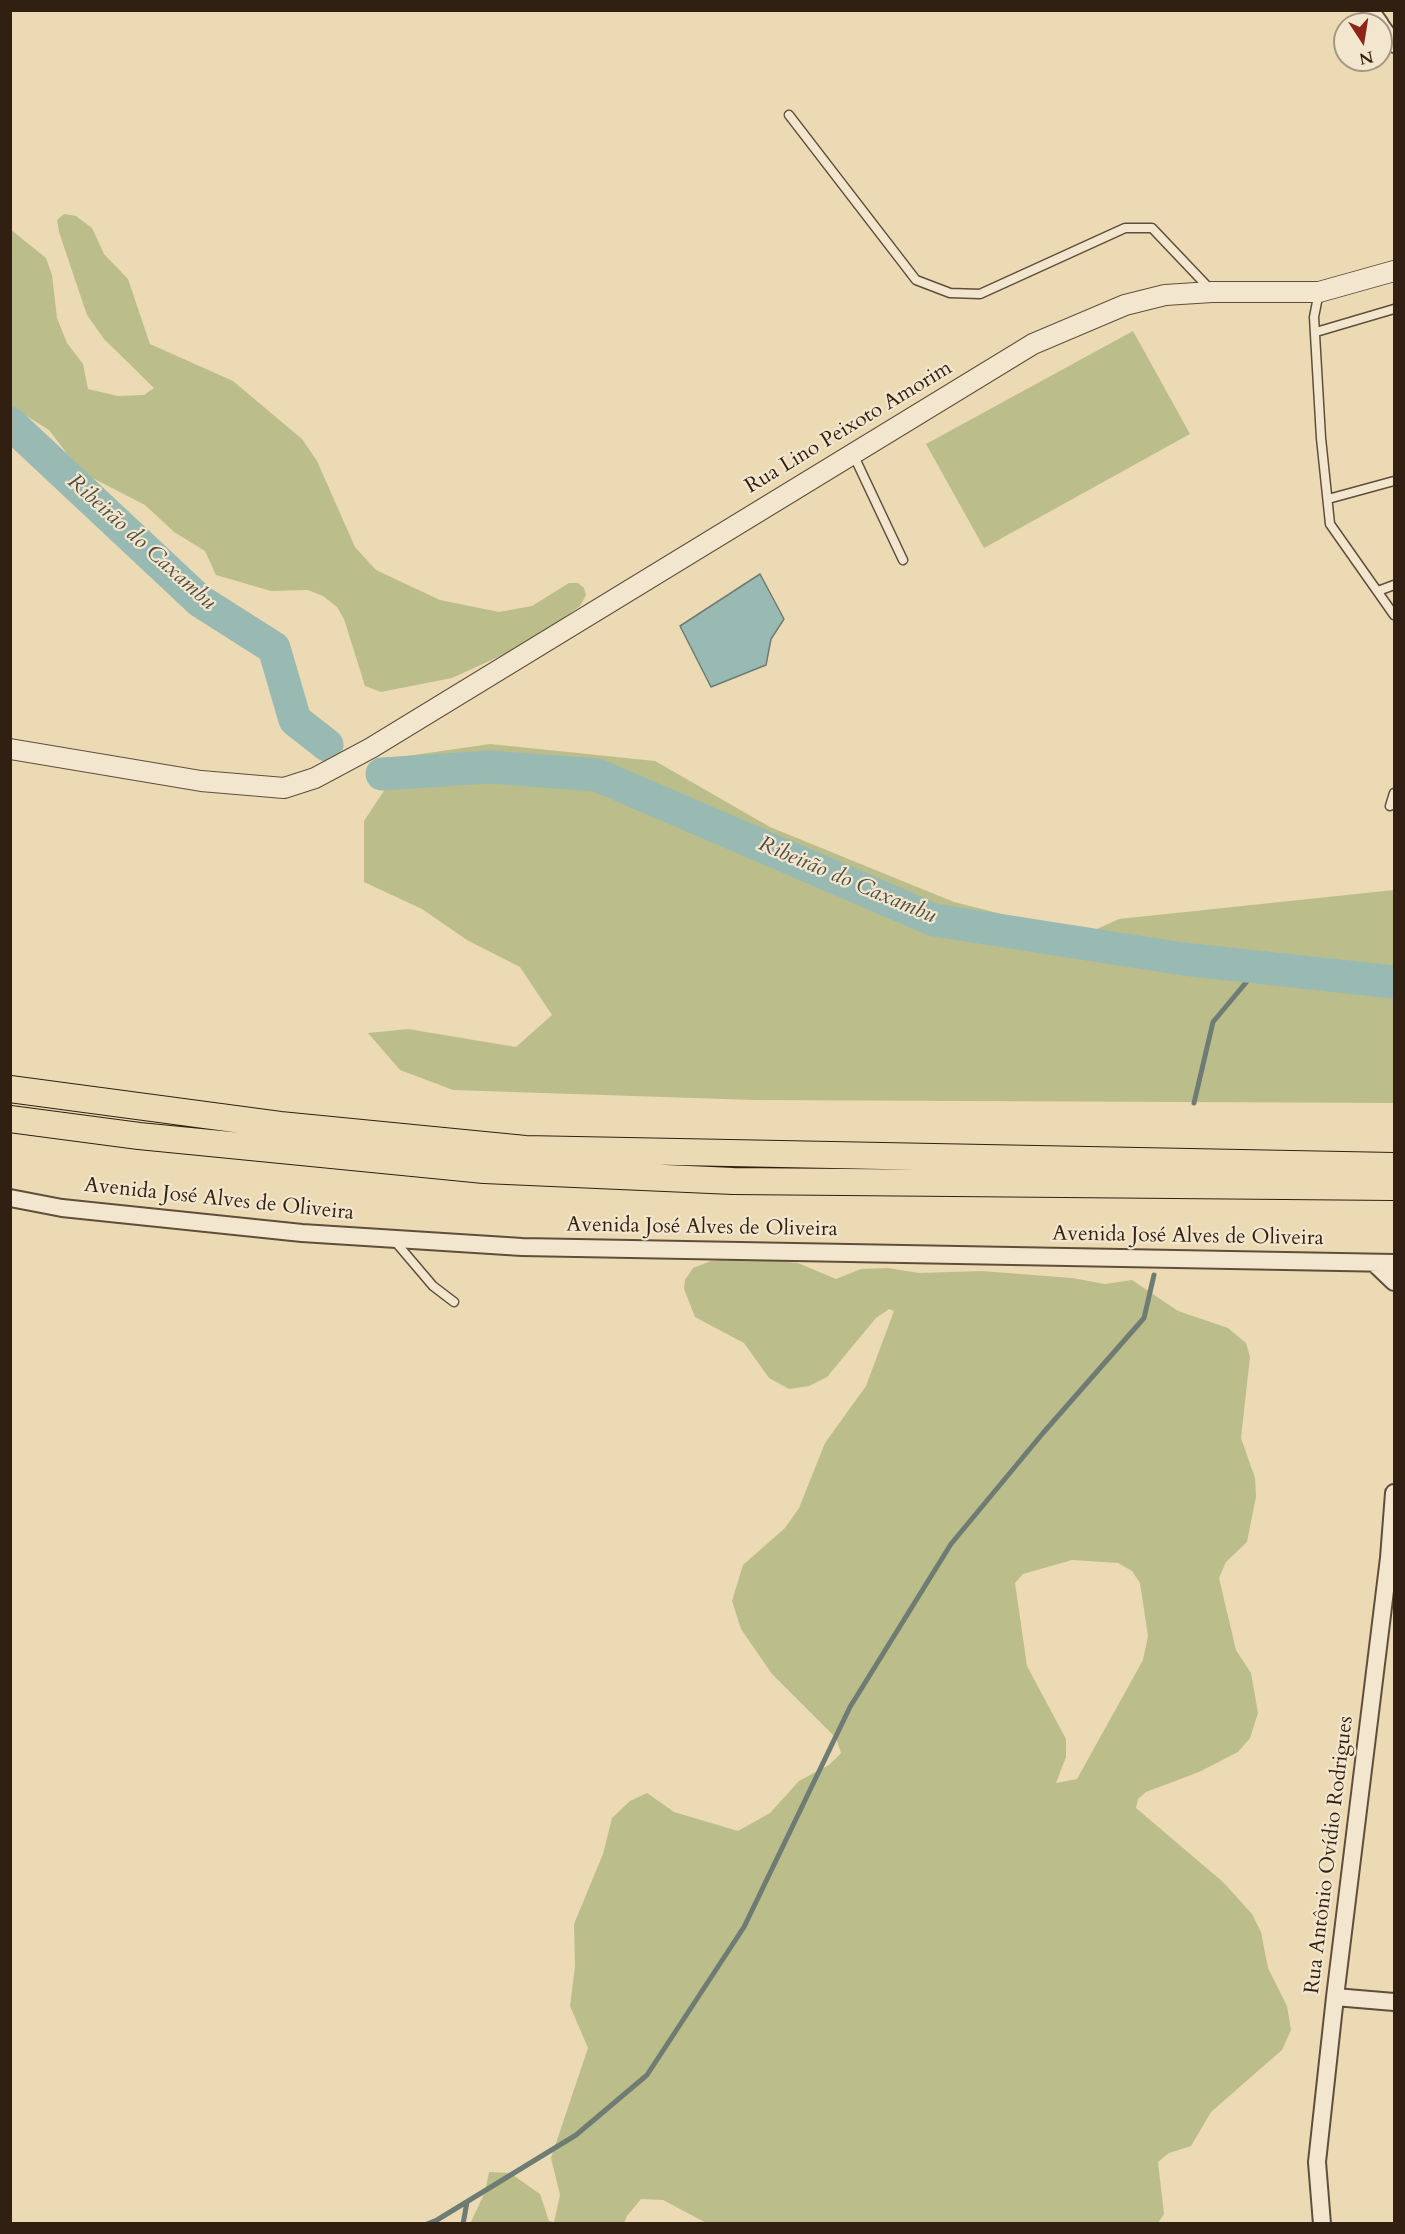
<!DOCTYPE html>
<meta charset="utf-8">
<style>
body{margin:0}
#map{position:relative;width:1405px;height:2234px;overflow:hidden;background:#ebdab4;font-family:Cardo,serif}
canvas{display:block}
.frame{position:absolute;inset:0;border:12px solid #311f12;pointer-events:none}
.north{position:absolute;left:1333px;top:12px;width:60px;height:60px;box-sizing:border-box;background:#f2e7ce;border:2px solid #a59783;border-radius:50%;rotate:168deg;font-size:16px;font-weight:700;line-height:24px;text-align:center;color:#311f12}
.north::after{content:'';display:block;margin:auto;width:21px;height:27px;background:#8f2418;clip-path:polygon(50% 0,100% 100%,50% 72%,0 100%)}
</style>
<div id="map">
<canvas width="1405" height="2234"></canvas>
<div class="frame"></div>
<div class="north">N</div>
</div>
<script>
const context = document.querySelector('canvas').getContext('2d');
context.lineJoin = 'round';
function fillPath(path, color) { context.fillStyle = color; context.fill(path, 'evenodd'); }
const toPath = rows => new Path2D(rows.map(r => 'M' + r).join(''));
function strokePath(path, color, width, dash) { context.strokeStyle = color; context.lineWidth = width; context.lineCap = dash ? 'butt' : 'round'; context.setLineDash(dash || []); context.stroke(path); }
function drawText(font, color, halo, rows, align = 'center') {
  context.font = font + ' Cardo,serif'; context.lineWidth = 4.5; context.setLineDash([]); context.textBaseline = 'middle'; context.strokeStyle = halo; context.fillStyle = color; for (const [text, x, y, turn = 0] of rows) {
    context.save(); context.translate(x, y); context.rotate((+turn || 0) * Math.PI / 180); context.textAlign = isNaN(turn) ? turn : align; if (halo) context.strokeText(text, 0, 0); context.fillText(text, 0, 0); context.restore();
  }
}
fillPath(toPath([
 [64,214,76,216,92,228,104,254,128,279,150,344,233,381,302,439,317,461,355,547,376,570,440,600,499,612,532,606,569,583,578,583,584,588,586,595,580,606,531,642,452,678,381,692,365,686,344,619,337,607,323,596,308,590,271,591,216,575,205,551,174,532,145,505,81,472,49,430,11,406,10,229,46,258,52,275,57,318,67,343,83,364,88,389,118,396,144,395,154,388,104,339,87,315,59,232,57,220],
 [1133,331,1190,434,984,548,926,444],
 [490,744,655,761,770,827,954,902,1084,935,1119,919,1394,890,1394,1103,754,1100,453,1090,400,1070,368,1033,408,1029,516,1047,552,1015,520,967,467,940,422,909,364,882,364,821,407,756],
 [744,1257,798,1263,836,1279,861,1269,888,1268,919,1273,982,1271,1072,1278,1105,1284,1132,1280,1178,1311,1228,1328,1246,1343,1250,1357,1241,1438,1255,1478,1256,1497,1247,1542,1226,1562,1219,1578,1236,1650,1251,1673,1258,1713,1250,1738,1238,1752,1199,1772,1146,1792,1138,1799,1136,1808,1223,1882,1252,1914,1261,1932,1268,1968,1287,2006,1291,2030,1282,2050,1211,2112,1191,2146,1169,2153,1158,2162,1164,2214,1158,2223,708,2224,663,2200,641,2199,627,2216,624,2223,470,2224,485,2192,489,2172,510,2173,540,2194,549,2221,554,2222,560,2195,551,2158,588,2048,570,2006,575,1966,574,1924,603,1854,612,1818,630,1801,647,1793,674,1812,738,1831,770,1813,799,1781,829,1765,841,1753,836,1738,772,1674,741,1629,732,1601,743,1565,785,1528,799,1508,825,1443,866,1386,894,1311,889,1309,876,1318,827,1377,809,1386,789,1389,769,1378,744,1343,695,1317,684,1289,685,1280,693,1268,711,1261],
 [1072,1560,1118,1563,1132,1571,1140,1583,1148,1636,1143,1660,1077,1779,1056,1783,1066,1757,1066,1739,1027,1666,1015,1583,1023,1574]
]), '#bbbe8a');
const water = toPath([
 [760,574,784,619,771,639,766,665,711,687,680,626,760,574]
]);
fillPath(water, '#99bab3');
strokePath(water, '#6f7c73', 1.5);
strokePath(toPath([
 [1194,1103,1213,1022,1259,967],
 [427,2224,437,2220,576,2135,647,2075,744,1927,850,1707,951,1544,1043,1433,1144,1318,1154,1275],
 [463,2224,467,2202]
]), '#6f7c73', 5);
strokePath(toPath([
 [10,423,200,601,274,648,295,720,327,745],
 [382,774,489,767,597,775,934,920,1183,959,1394,982]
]), '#99bab3', 33);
const service = toPath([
 [789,115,916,280,950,293,980,294,1125,228,1152,228,1210,289],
 [1319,292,1314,317,1321,438,1330,524,1394,615],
 [1316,332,1394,309],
 [853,454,903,560],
 [1328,499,1394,481],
 [1378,591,1394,585],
 [1390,806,1394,793],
 [393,1239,433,1286,454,1302]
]);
const minor = toPath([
 [1370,10,1380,24],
 [1381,26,1394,44],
 [10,1198,62,1208,302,1233,522,1247,1394,1263],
 [1374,1263,1394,1282],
 [1335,1997,1394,2002],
 [1322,2224,1317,2162,1335,1997,1389,1558,1394,1493]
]);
const tertiary = toPath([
 [10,749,201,781,284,788,315,778,371,748,1033,344,1125,305,1165,295,1212,292,1319,292,1394,271]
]);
const primary = toPath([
 [10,1089,280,1125,525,1149,1394,1166],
 [10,1119,139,1136,484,1170,733,1181,1394,1187]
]);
strokePath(service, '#604e3a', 11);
strokePath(minor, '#604e3a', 20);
strokePath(tertiary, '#604e3a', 22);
strokePath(primary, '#311f12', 28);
strokePath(service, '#f2e7ce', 8);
strokePath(minor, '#f2e7ce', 16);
strokePath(tertiary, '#f2e7ce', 20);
strokePath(primary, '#ebdab4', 26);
drawText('21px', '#311f12', '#f2e7ce', [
 ["Rua Lino Peixoto Amorim",849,428,-31],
 ["Avenida José Alves de Oliveira",219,1200,6],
 ["Avenida José Alves de Oliveira",702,1228,1],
 ["Avenida José Alves de Oliveira",1188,1237,1],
 ["Rua Antônio Ovídio Rodrigues",1330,1855,-83]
]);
drawText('italic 22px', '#504e42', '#f2e7ce', [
 ["Ribeirão do Caxambu",141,543,42],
 ["Ribeirão do Caxambu",847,881,23]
]);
</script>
